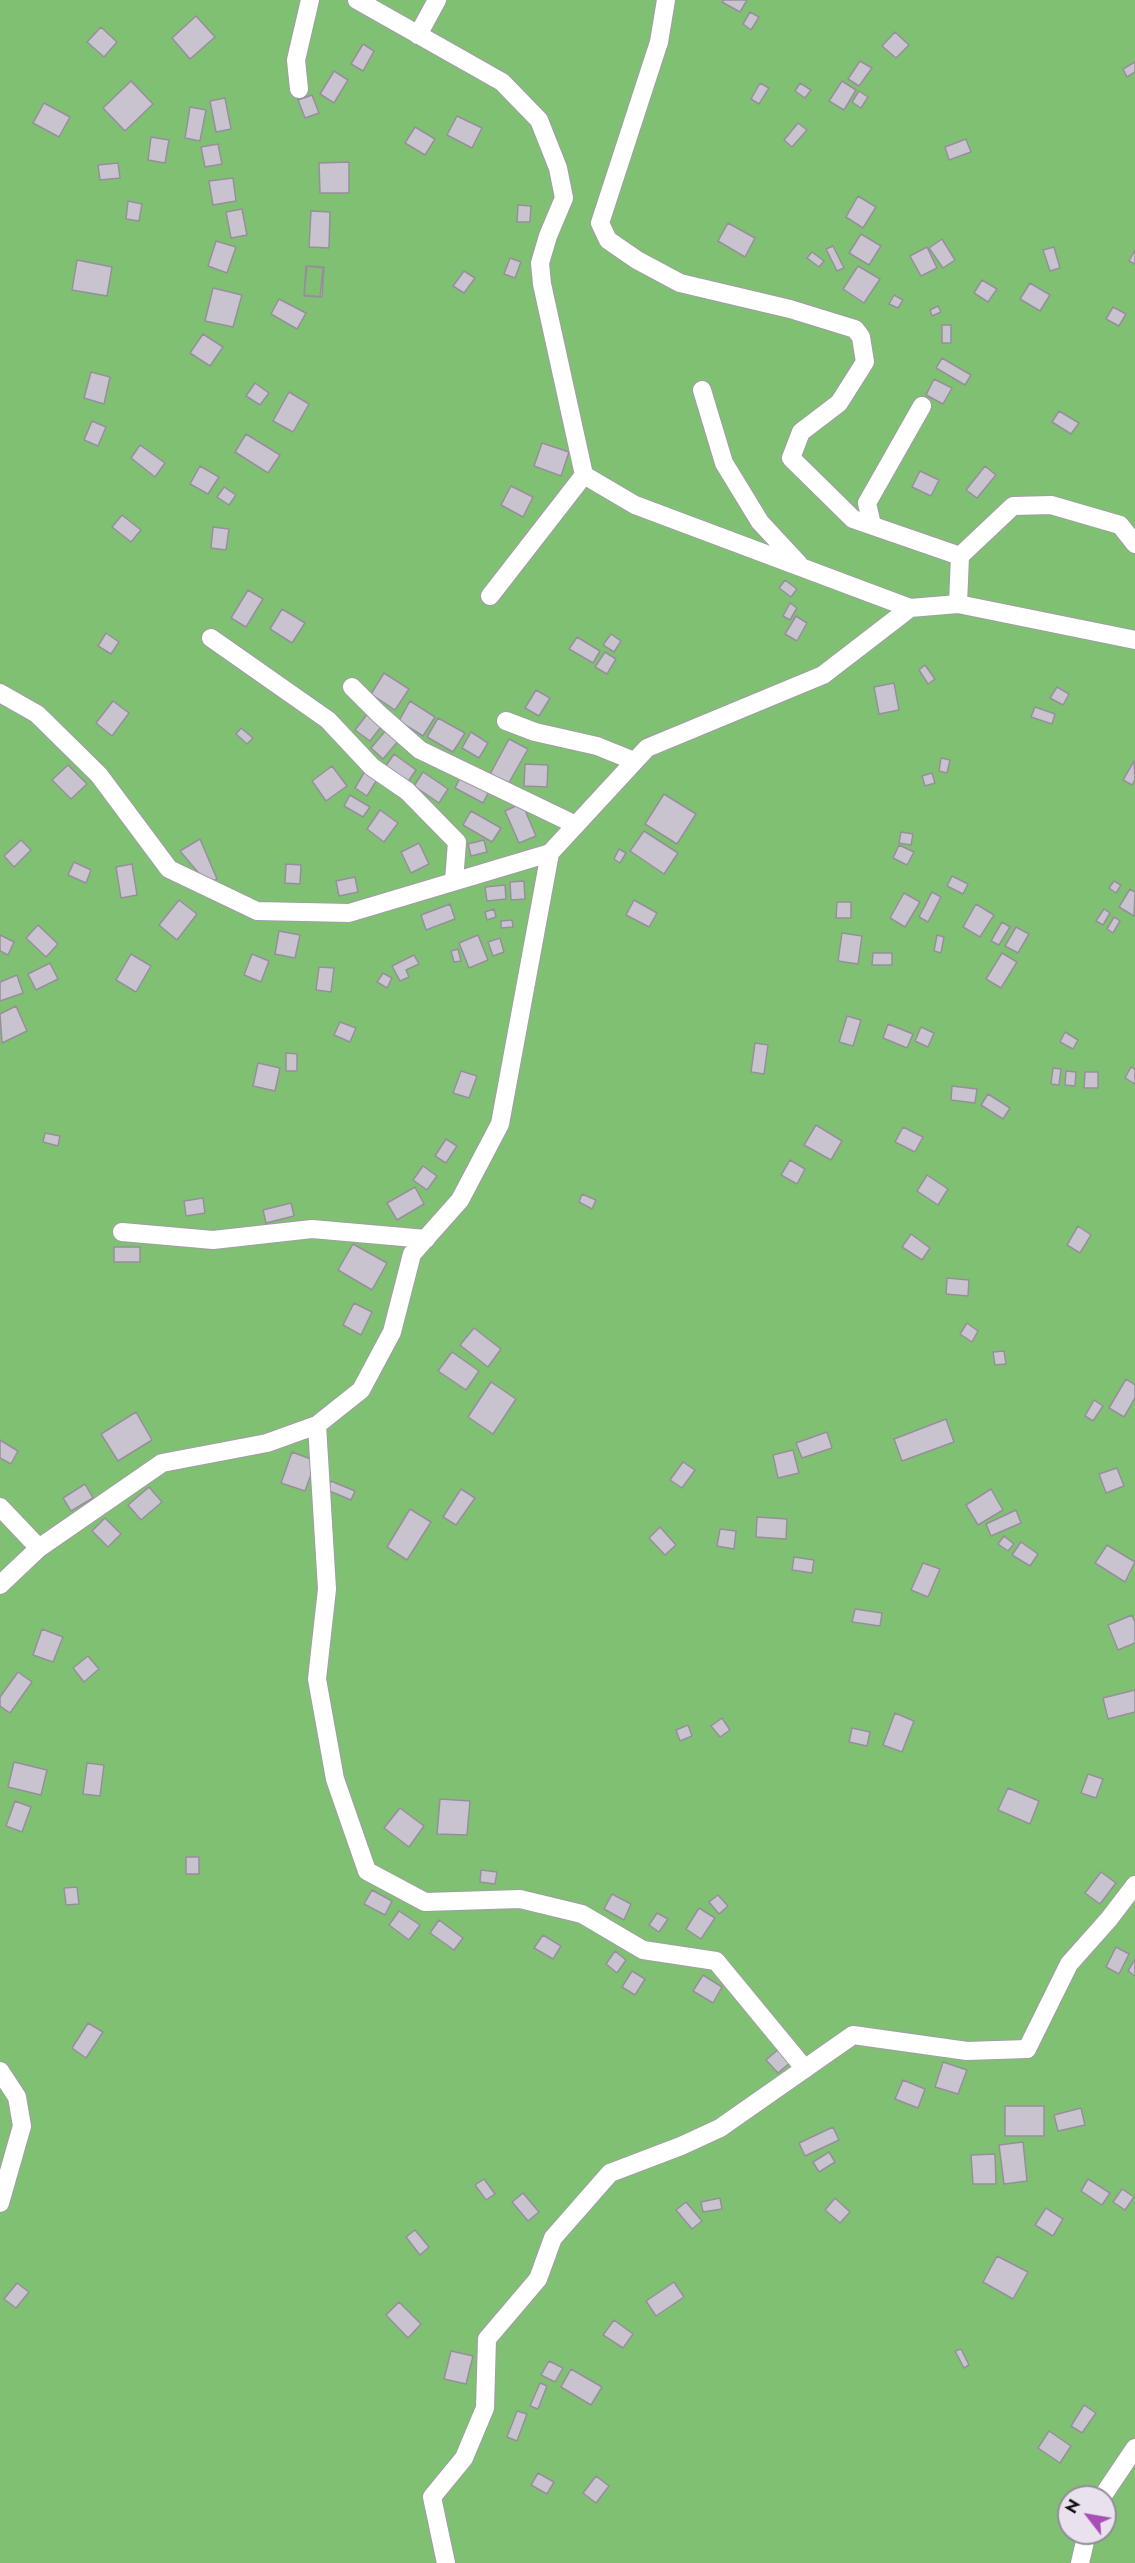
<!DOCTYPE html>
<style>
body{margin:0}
#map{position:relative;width:1135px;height:2563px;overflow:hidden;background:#e9e1ee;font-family:Jost,sans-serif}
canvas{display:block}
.north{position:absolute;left:1057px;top:2485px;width:60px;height:60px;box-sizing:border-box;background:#e9e1ee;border:2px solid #938d96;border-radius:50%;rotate:301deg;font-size:16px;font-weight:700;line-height:24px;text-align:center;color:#110e12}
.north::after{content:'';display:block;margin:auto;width:21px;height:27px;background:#a94db7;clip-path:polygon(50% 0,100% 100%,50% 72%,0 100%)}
</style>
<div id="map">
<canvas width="1135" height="2563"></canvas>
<div class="north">N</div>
</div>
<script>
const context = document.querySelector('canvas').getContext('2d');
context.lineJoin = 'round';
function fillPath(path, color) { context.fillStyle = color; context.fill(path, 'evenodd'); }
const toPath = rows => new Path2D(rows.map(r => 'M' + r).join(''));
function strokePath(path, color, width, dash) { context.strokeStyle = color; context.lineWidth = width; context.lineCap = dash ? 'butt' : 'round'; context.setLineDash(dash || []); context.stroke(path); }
fillPath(toPath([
 [0,0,1135,0,1135,2563,0,2563],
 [1069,2497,1105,2497,1105,2533,1069,2533]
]), '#80c073');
const building = toPath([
 [724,0,747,0,740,12,722,2,724,0],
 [750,12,759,17,751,30,743,24,750,12],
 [196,16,215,37,190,59,172,38,196,16],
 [101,27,117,42,104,57,87,42,101,27],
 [895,32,909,45,896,58,882,46,895,32],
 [363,44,374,51,363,71,351,64,363,44],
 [860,61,872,68,859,86,848,79,860,61],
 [1135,62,1135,72,1127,77,1123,69,1135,62],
 [334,71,348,80,334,103,320,94,334,71],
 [131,81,153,104,125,131,103,108,131,81],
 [842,81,856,90,844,110,829,101,842,81],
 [760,83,769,88,759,104,751,99,760,83],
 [800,83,811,90,805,98,795,91,800,83],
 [859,91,868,97,861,108,852,102,859,91],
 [312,95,319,113,305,118,298,100,312,95],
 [225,98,231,129,216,132,210,101,225,98],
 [44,103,70,117,59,137,33,123,44,103],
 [190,107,206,110,200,141,185,138,190,107],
 [457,116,482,128,472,148,447,135,457,116],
 [798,123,807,130,792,147,784,140,798,123],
 [415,127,435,139,425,155,405,143,415,127],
 [151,137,169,140,165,163,148,160,151,137],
 [966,139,971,152,949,160,945,147,966,139],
 [218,144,222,164,205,167,201,147,218,144],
 [349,162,349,193,320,193,319,163,349,162],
 [118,163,120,178,100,180,98,165,118,163],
 [233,178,236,201,213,205,209,181,233,178],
 [858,196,876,207,863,228,846,217,858,196],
 [128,201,142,204,139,221,126,219,128,201],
 [518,205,531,206,530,222,517,222,518,205],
 [242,209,247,235,231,238,226,212,242,209],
 [311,211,330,212,329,248,309,247,311,211],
 [728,223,755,238,745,257,718,241,728,223],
 [861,234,881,246,869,265,849,253,861,234],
 [942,239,955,260,943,268,929,248,942,239],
 [216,241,236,247,227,273,208,266,216,241],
 [833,246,844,268,837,271,826,249,833,246],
 [927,247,937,268,921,276,910,256,927,247],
 [1054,247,1060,268,1050,271,1043,250,1054,247],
 [1135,250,1135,264,1129,261,1135,250],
 [812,252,824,261,819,267,807,258,812,252],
 [510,258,521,262,515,278,504,274,510,258],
 [77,260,112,267,107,296,72,290,77,260],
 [306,266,324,267,322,297,304,295,306,266],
 [307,266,323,268,320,297,304,296,307,266],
 [858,266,880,279,864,303,843,289,858,266],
 [464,271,475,278,464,293,453,286,464,271],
 [982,280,997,289,988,302,974,293,982,280],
 [1030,283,1050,295,1040,311,1020,299,1030,283],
 [213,288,242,295,233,327,205,321,213,288],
 [894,295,903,300,898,308,889,304,894,295],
 [279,299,306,313,297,329,271,314,279,299],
 [938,306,941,312,932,316,930,310,938,306],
 [1113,307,1126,314,1119,326,1106,319,1113,307],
 [942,325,951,325,951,343,942,343,942,325],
 [203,334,223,347,210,366,190,353,203,334],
 [942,358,971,375,965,385,936,368,942,358],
 [91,372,110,377,104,404,84,398,91,372],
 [934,379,952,388,943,404,926,395,934,379],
 [255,383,269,393,260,405,246,396,255,383],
 [289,392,309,404,293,432,273,421,289,392],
 [1059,411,1079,423,1071,434,1052,422,1059,411],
 [92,421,106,427,98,446,84,440,92,421],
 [246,434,280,455,268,473,235,452,246,434],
 [542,443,569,452,561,476,534,466,542,443],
 [140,445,165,463,155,477,131,458,140,445],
 [200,466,219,477,208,494,190,484,200,466],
 [985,466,996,475,977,498,966,490,985,466],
 [920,471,939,480,931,496,912,487,920,471],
 [511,486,533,497,523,517,501,505,511,486],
 [224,487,236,495,229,505,217,497,224,487],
 [122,515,141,530,131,542,112,527,122,515],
 [213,527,229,529,226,550,211,548,213,527],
 [785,580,797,589,791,597,779,588,785,580],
 [248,590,263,599,246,627,231,618,248,590],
 [790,603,797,608,790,620,783,616,790,603],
 [282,609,305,623,292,643,270,629,282,609],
 [796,616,807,623,797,641,785,634,796,616],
 [106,633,119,642,111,654,98,646,106,633],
 [611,634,621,641,614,652,603,645,611,634],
 [577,637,600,651,593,663,569,649,577,637],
 [605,652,616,659,607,674,595,667,605,652],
 [925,665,935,679,928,684,919,670,925,665],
 [384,673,409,689,395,710,371,694,384,673],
 [894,683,899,710,879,714,874,687,894,683],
 [1057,687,1069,694,1063,705,1050,698,1057,687],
 [536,690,550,698,539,716,525,708,536,690],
 [113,701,129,713,112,736,96,723,113,701],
 [410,701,435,717,423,736,399,721,410,701],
 [1035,707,1055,714,1052,724,1031,717,1035,707],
 [369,712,384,723,370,741,355,730,369,712],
 [438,718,465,733,453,752,427,737,438,718],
 [241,728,253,738,247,744,236,734,241,728],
 [387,729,399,740,383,759,371,748,387,729],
 [471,732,488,743,479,758,462,748,471,732],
 [509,739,528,749,506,788,488,778,509,739],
 [394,754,416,770,405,786,383,770,394,754],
 [941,758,950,760,947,773,939,771,941,758],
 [1134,761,1135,780,1132,785,1123,780,1134,761],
 [525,764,548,765,547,787,524,786,525,764],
 [68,765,87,784,71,799,52,780,68,765],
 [332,766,347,786,326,801,312,781,332,766],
 [365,771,378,778,367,796,355,788,365,771],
 [423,772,448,789,439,803,414,786,423,772],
 [932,773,935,783,925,786,922,776,932,773],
 [462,774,490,789,483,803,455,788,462,774],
 [664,794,696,814,677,844,645,824,664,794],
 [350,795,370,807,363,817,344,806,350,795],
 [522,803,536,836,519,843,505,811,522,803],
 [380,810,398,823,384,842,367,829,380,810],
 [471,811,501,828,492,842,463,825,471,811],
 [644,831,678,853,664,874,630,851,644,831],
 [901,832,913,834,911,845,899,843,901,832],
 [200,839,217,879,208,884,180,851,200,839],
 [21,840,31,850,14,867,4,856,21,840],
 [484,840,487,852,471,856,468,844,484,840],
 [419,843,429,864,411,873,401,852,419,843],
 [899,845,914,852,907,865,893,858,899,845],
 [619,849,626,853,620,863,614,859,619,849],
 [74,862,91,870,86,883,68,875,74,862],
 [132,864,137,895,121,898,116,867,132,864],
 [286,864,301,865,300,884,285,883,286,864],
 [952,876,968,884,963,894,947,886,952,876],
 [355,877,358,892,339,896,336,881,355,877],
 [524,881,525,899,511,900,510,882,524,881],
 [1114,881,1121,885,1116,893,1109,888,1114,881],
 [505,885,506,899,487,901,485,887,505,885],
 [1130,889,1135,892,1134,916,1119,907,1130,889],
 [932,892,941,897,928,922,919,917,932,892],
 [904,893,920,902,905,927,890,918,904,893],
 [179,900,197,914,177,940,159,925,179,900],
 [634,900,657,913,649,927,626,915,634,900],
 [837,902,851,902,851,918,836,918,837,902],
 [450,904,455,919,426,930,421,915,450,904],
 [976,904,994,915,980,937,963,927,976,904],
 [494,909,496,917,487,920,485,912,494,909],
 [1104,909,1110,913,1103,925,1096,921,1104,909],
 [1114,917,1120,921,1113,933,1107,929,1114,917],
 [512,920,513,927,501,928,501,921,512,920],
 [1002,922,1010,927,999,945,991,941,1002,922],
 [38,925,58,944,46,957,26,938,38,925],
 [1016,927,1029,934,1018,953,1005,946,1016,927],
 [279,931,300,935,295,958,275,954,279,931],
 [842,933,862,936,858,964,838,961,842,933],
 [0,935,14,942,8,955,0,951,0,935],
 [478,935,488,960,469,968,459,943,478,935],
 [937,935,944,937,941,953,934,951,937,935],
 [500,938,504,952,493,956,488,942,500,938],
 [458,949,461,961,454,962,451,951,458,949],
 [873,953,892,953,892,965,872,965,873,953],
 [1002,953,1017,962,1001,988,986,979,1002,953],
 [131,954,151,966,136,992,116,980,131,954],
 [252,954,269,961,261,982,244,975,252,954],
 [414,955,419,964,406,970,409,977,400,981,392,966,414,955],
 [50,963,58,979,36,990,28,974,50,963],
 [319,967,334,968,331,992,316,990,319,967],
 [383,973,392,978,387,988,377,982,383,973],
 [17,975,23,993,0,1001,0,982,17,975],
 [16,1006,27,1031,2,1043,0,1014,16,1006],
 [847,1016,861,1020,853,1046,839,1042,847,1016],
 [340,1022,356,1028,350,1042,334,1035,340,1022],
 [888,1024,913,1034,907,1048,883,1038,888,1024],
 [921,1027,934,1033,928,1047,915,1041,921,1027],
 [1065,1032,1078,1040,1073,1049,1060,1042,1065,1032],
 [755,1043,768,1045,764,1074,751,1072,755,1043],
 [286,1053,297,1054,297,1071,286,1071,286,1053],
 [258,1063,280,1068,275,1091,253,1086,258,1063],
 [1131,1067,1135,1069,1135,1084,1125,1078,1131,1067],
 [1053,1068,1061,1069,1059,1085,1051,1084,1053,1068],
 [461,1071,477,1076,469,1098,453,1093,461,1071],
 [1066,1071,1076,1072,1075,1086,1065,1085,1066,1071],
 [1085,1072,1098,1072,1098,1088,1084,1088,1085,1072],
 [952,1086,977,1089,975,1103,951,1100,952,1086],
 [988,1094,1010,1108,1003,1119,981,1105,988,1094],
 [816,1125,842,1141,831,1160,804,1145,816,1125],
 [903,1127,923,1137,915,1152,895,1142,903,1127],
 [45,1133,60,1136,58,1146,43,1142,45,1133],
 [446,1139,457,1146,446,1163,435,1156,446,1139],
 [790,1160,805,1169,797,1184,781,1175,790,1160],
 [423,1166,437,1176,427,1190,413,1180,423,1166],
 [927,1175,948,1189,938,1205,917,1191,927,1175],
 [415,1187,424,1204,397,1220,387,1203,415,1187],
 [582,1194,596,1200,592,1209,579,1202,582,1194],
 [203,1198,205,1213,186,1216,184,1201,203,1198],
 [291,1203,294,1216,266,1223,263,1210,291,1203],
 [1078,1226,1091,1235,1080,1253,1067,1245,1078,1226],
 [911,1234,930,1248,922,1260,902,1247,911,1234],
 [353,1244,387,1263,372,1290,338,1270,353,1244],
 [114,1247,140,1247,140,1262,114,1262,114,1247],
 [947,1278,969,1280,968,1296,946,1294,947,1278],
 [354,1303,372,1312,361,1335,343,1325,354,1303],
 [967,1323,978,1331,972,1342,960,1334,967,1323],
 [474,1328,501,1349,488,1367,460,1345,474,1328],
 [1004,1351,1006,1364,995,1365,993,1352,1004,1351],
 [452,1352,479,1371,466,1390,438,1371,452,1352],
 [1126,1379,1135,1385,1135,1398,1124,1417,1109,1408,1126,1379],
 [491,1382,516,1399,493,1434,468,1417,491,1382],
 [1094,1400,1103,1406,1093,1421,1085,1416,1094,1400],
 [136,1412,152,1440,118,1461,101,1434,136,1412],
 [946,1419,954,1442,902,1461,894,1439,946,1419],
 [827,1432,832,1448,802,1458,796,1443,827,1432],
 [0,1440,18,1451,11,1464,0,1458,0,1440],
 [793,1450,799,1473,778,1478,773,1455,793,1450],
 [292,1452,316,1461,305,1491,281,1483,292,1452],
 [683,1462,695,1470,682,1488,670,1480,683,1462],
 [1117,1468,1124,1486,1106,1493,1099,1474,1117,1468],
 [331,1481,355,1491,351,1500,327,1490,331,1481],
 [85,1484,93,1498,71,1511,63,1498,85,1484],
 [149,1487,162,1502,141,1520,128,1505,149,1487],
 [461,1489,475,1498,456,1525,443,1517,461,1489],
 [991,1489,1003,1510,978,1525,966,1505,991,1489],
 [410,1509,431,1522,407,1560,387,1547,410,1509],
 [1016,1510,1021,1523,991,1536,986,1524,1016,1510],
 [757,1517,787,1519,786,1539,756,1537,757,1517],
 [105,1518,121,1534,108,1547,92,1531,105,1518],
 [660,1527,676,1545,665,1555,649,1538,660,1527],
 [720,1529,736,1531,734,1549,717,1546,720,1529],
 [1004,1536,1014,1544,1008,1551,998,1544,1004,1536],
 [1021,1542,1038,1554,1030,1566,1012,1555,1021,1542],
 [1107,1545,1135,1562,1125,1582,1095,1563,1107,1545],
 [794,1557,814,1560,812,1573,792,1570,794,1557],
 [923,1563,940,1569,928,1597,911,1590,923,1563],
 [855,1609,882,1613,880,1626,852,1622,855,1609],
 [1132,1615,1135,1622,1135,1643,1118,1650,1108,1625,1132,1615],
 [42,1629,63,1637,53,1662,33,1655,42,1629],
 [88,1656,99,1669,84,1682,73,1668,88,1656],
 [18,1672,32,1682,10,1713,0,1706,0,1697,18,1672],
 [1135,1690,1135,1712,1108,1719,1103,1698,1135,1690],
 [895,1713,914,1721,902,1752,883,1745,895,1713],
 [722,1718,730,1730,720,1737,711,1726,722,1718],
 [688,1725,692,1736,680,1741,676,1730,688,1725],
 [852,1728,870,1732,867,1746,849,1742,852,1728],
 [14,1762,47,1770,41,1795,8,1787,14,1762],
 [87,1763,104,1765,100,1796,83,1794,87,1763],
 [1088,1774,1103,1779,1096,1798,1081,1793,1088,1774],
 [1008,1788,1039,1801,1030,1824,998,1810,1008,1788],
 [440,1799,470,1801,467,1835,437,1834,440,1799],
 [15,1801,31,1807,22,1832,6,1826,15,1801],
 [400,1808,424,1826,409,1847,384,1828,400,1808],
 [186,1857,199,1857,199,1874,186,1874,186,1857],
 [481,1870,497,1872,495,1884,480,1882,481,1870],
 [1101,1872,1116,1883,1100,1904,1085,1893,1101,1872],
 [77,1887,79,1904,66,1905,64,1888,77,1887],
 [372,1890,392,1901,385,1915,364,1904,372,1890],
 [612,1894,631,1904,624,1920,604,1909,612,1894],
 [718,1895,728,1906,719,1914,709,1902,718,1895],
 [699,1908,715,1918,701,1939,686,1929,699,1908],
 [399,1911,420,1925,409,1940,389,1925,399,1911],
 [657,1913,668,1919,659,1932,649,1925,657,1913],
 [439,1920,463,1938,454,1950,430,1933,439,1920],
 [543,1935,561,1946,553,1959,534,1948,543,1935],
 [1116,1947,1129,1954,1119,1974,1106,1967,1116,1947],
 [615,1951,626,1960,617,1973,606,1964,615,1951],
 [1135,1959,1135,1976,1128,1971,1135,1959],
 [632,1971,645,1979,635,1995,622,1987,632,1971],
 [703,1975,722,1987,713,2003,693,1991,703,1975],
 [88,2023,103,2032,86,2058,72,2048,88,2023],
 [780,2048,792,2061,778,2073,766,2060,780,2048],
 [943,2062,967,2070,958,2094,935,2087,943,2062],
 [903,2080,925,2089,918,2108,895,2099,903,2080],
 [1005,2106,1044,2106,1044,2136,1005,2136,1005,2106],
 [1081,2108,1085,2125,1058,2131,1054,2115,1081,2108],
 [833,2127,839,2140,805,2156,799,2143,833,2127],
 [1023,2142,1027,2181,1004,2184,999,2145,1023,2142],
 [829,2152,835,2162,819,2172,813,2162,829,2152],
 [995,2154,996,2184,973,2184,971,2155,995,2154],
 [484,2179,495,2194,486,2200,475,2185,484,2179],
 [1088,2179,1110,2193,1102,2205,1081,2191,1088,2179],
 [1122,2189,1134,2197,1125,2210,1113,2202,1122,2189],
 [523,2193,539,2212,528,2221,512,2202,523,2193],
 [720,2198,722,2209,703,2212,701,2202,720,2198],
 [835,2198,850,2212,840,2223,825,2210,835,2198],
 [686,2202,702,2221,692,2229,676,2210,686,2202],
 [1046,2208,1063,2219,1053,2236,1035,2225,1046,2208],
 [415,2230,429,2247,420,2255,406,2237,415,2230],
 [997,2256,1028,2272,1013,2299,983,2282,997,2256],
 [674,2282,684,2297,656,2316,646,2301,674,2282],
 [17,2283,29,2292,16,2308,4,2299,17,2283],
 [399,2302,421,2324,408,2338,386,2315,399,2302],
 [614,2320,633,2334,623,2348,603,2335,614,2320],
 [961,2349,969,2365,964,2368,955,2351,961,2349],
 [451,2351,473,2356,466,2384,444,2379,451,2351],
 [549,2361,563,2368,555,2382,541,2375,549,2361],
 [571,2369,602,2387,591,2405,561,2387,571,2369],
 [540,2383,547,2386,538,2409,530,2406,540,2383],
 [1084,2405,1096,2413,1082,2433,1071,2426,1084,2405],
 [517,2411,527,2414,517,2441,507,2437,517,2411],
 [1049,2431,1071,2446,1060,2463,1038,2448,1049,2431],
 [538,2473,554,2482,547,2494,531,2485,538,2473],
 [596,2476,609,2486,596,2503,583,2493,596,2476]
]);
fillPath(building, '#c9c2cf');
strokePath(building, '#968f9b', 1.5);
const minor = toPath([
 [357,0,502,82,539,120,558,168,564,198,548,236,540,263,542,284,584,475,635,505,910,608],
 [666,0,659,42,600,223,608,240,637,260,680,283,790,309,855,329,861,337,865,362,839,403,801,432,791,458,853,519,960,556,958,604],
 [418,35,437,0],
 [299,89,296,60,310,0],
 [702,390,724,463,760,522,799,564],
 [872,525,867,503,922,406],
 [960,556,1013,506,1051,505,1120,525,1135,544],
 [490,596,584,475],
 [211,638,328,720,372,767,407,791,457,842,454,881],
 [352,687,379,714,420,750,576,825],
 [0,693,37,714,99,775,169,869,257,911,349,913,550,853],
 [506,721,535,732,597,746,634,761],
 [122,1232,213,1240,312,1229,426,1239],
 [317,1425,327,1589,317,1679,335,1779,367,1871,425,1902,520,1899,582,1914,643,1950,716,1961,805,2069],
 [0,1507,39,1548],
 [0,1585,39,1548,162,1463,267,1443,317,1425,361,1390,392,1332,412,1254,460,1200,500,1124,550,853,647,748,823,675,910,608,958,604,1135,640],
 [0,2071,17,2097,22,2126,0,2203],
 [1102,2497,1135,2448],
 [446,2563,432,2497,464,2458,485,2408,487,2339,538,2279,553,2238,610,2173,681,2146,720,2128,853,2035,967,2051,1027,2049,1069,1964,1109,1919,1135,1885],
 [1080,2563,1087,2533]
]);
strokePath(minor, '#a29ba7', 20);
strokePath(minor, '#fff', 18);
</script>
